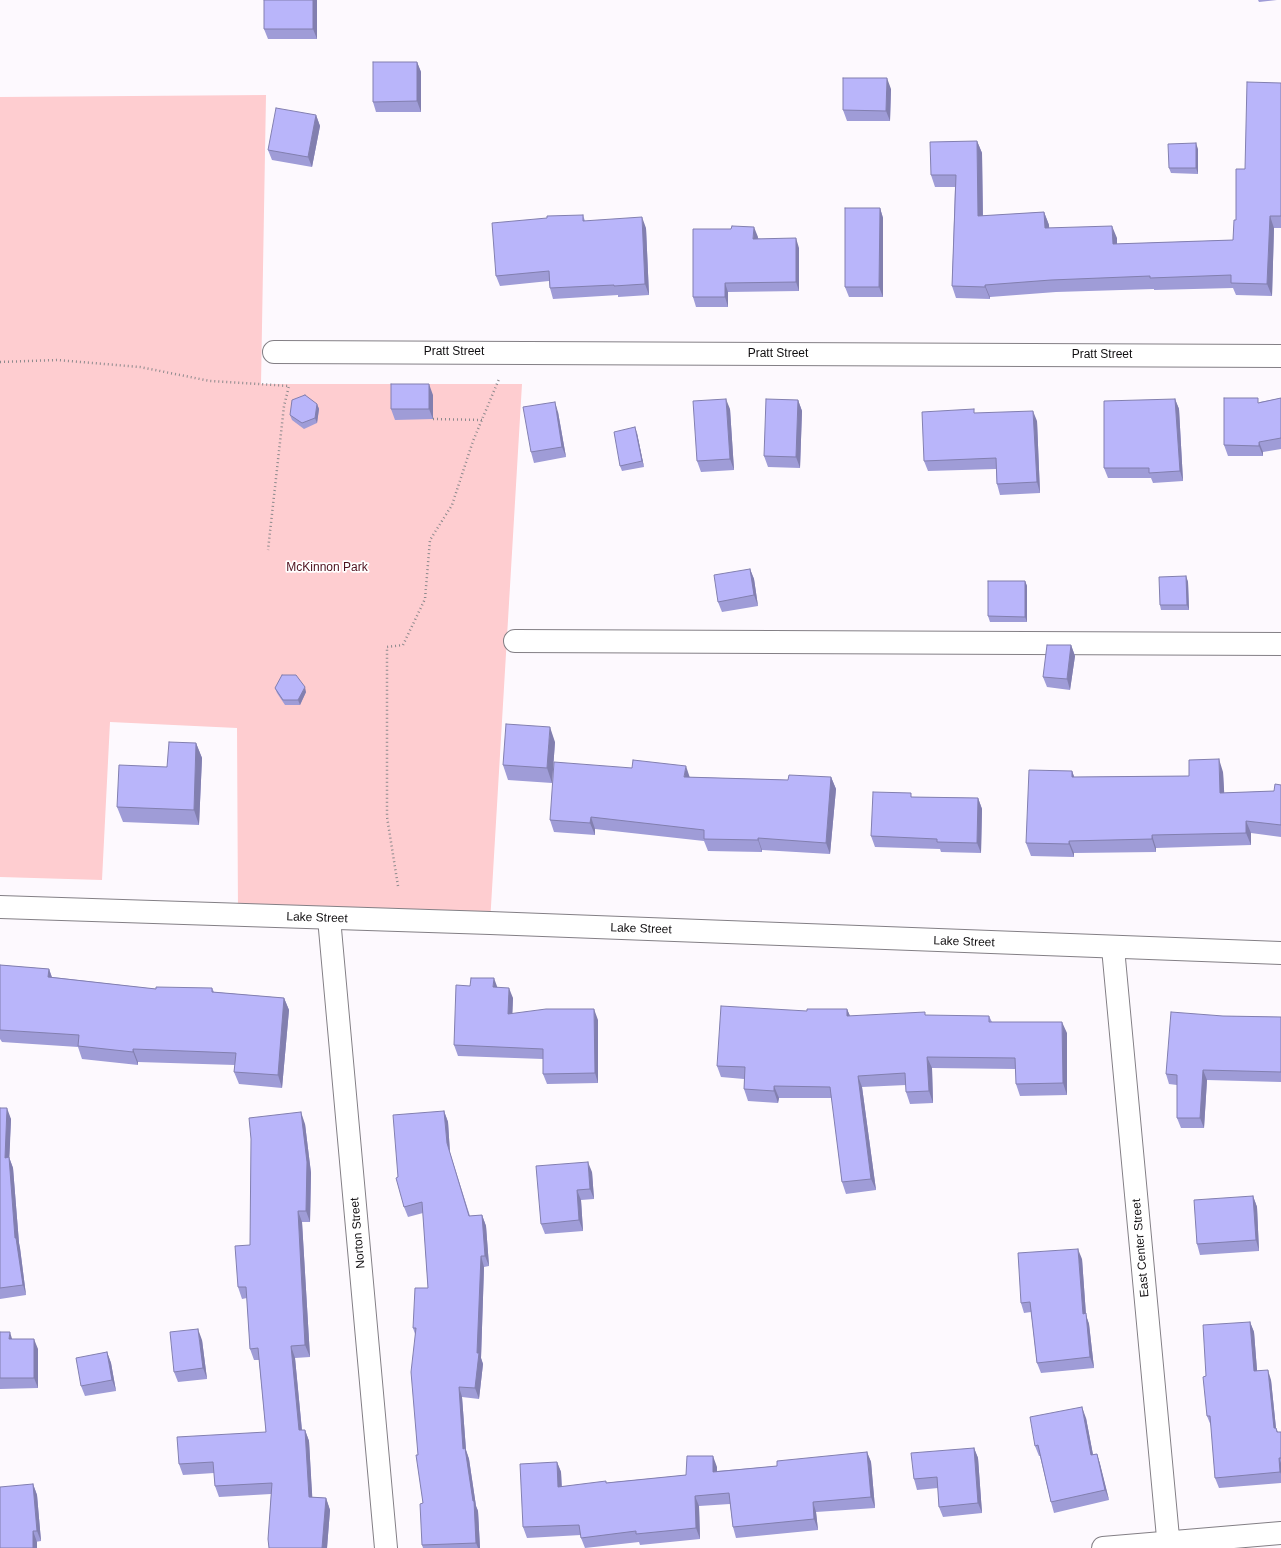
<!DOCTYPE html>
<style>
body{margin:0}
canvas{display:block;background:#fdf9fe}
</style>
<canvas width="1281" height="1548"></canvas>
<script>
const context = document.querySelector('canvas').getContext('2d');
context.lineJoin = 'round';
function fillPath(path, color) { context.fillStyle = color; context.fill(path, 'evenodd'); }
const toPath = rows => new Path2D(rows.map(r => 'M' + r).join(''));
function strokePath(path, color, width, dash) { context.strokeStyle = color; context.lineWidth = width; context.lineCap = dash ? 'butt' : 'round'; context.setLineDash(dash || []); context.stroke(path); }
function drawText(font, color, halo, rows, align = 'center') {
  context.font = font + ' Arial,sans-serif'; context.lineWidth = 3.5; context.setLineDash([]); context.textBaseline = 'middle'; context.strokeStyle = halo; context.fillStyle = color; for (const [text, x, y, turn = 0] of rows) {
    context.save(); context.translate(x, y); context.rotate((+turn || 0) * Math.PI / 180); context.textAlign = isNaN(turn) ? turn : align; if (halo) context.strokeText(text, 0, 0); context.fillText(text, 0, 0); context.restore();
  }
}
fillPath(toPath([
 [266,95,261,384,522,384,490,923,238,915,237,728,110,722,102,880,0,877,0,97]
]), '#fecdd0');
const minor = toPath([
 [274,352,1281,356],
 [515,641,1281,644],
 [329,918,386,1548],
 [1113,948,1169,1548],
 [1103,1548,1281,1533]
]);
const major = toPath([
 [0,907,490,923,1281,953]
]);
strokePath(minor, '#837f85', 24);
strokePath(major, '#837f85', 24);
strokePath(toPath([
 [0,362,57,360,140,367,210,381,289,386,284,406,268,550],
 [433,419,482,420],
 [398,886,387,817,387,647,403,645,425,599,430,540,452,505,473,441,499,379]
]), '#8d8a8d', 2.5, [1, 3]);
strokePath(minor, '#fff', 22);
strokePath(major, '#fff', 22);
fillPath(toPath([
 [264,0,317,0,317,39,268,39,264,29],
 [1258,0,1277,0,1259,2],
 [417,62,421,72,421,112,376,112,373,102],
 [1281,83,1281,228,1274,228,1272,296,1236,295,1233,288,1154,290,1154,289,1056,292,990,297,990,299,956,298,952,286,955,187,935,187,931,175,977,141,982,153,983,216,1044,212,1049,225,1049,228,1117,238,1117,244,1233,240,1236,220,1245,169],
 [891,89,890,121,847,121,843,110],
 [316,115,320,126,312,167,272,160,268,150],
 [1198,149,1198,174,1171,173,1169,168],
 [880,208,883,218,883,297,849,297,845,287],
 [583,215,585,221,646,228,649,295,618,297,618,295,553,299,550,288,549,281,500,286,496,276],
 [758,237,757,238,799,248,799,291,728,292,728,307,696,307,693,297],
 [433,395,433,419,395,420,391,409],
 [1281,398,1281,449,1263,452,1263,456,1228,456,1224,445,1260,402],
 [1175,399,1179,409,1183,481,1153,483,1151,478,1108,478,1104,468],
 [798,400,802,411,800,468,768,467,764,456],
 [317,404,319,409,317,423,304,429,292,420,290,415],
 [730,409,734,470,701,472,697,461],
 [558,412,566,457,534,463,531,452],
 [1037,421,1040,493,1000,495,997,484,996,469,928,471,924,461],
 [637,433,644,467,622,471,620,466],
 [750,569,754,579,758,606,722,612,718,602],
 [1186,576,1188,582,1189,610,1161,610,1160,605],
 [1025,581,1027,586,1027,622,990,622,988,616],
 [1071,645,1075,656,1070,690,1047,687,1043,677],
 [275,688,306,692,300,705,285,705,277,693],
 [555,742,552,783,508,780,503,765],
 [196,743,202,758,199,825,123,822,117,807],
 [1072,771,1074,777,1189,776,1223,772,1224,793,1274,791,1281,785,1281,837,1251,833,1251,845,1156,848,1156,852,1074,853,1074,857,1031,856,1026,843],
 [690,777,788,780,831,777,836,789,830,854,762,850,762,852,708,851,704,841,595,829,595,835,554,832,550,820],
 [913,797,978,798,982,809,981,853,941,852,940,849,875,847,871,836],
 [0,965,49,969,52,977,156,989,212,988,214,992,284,998,289,1010,282,1088,239,1084,234,1072,235,1065,138,1062,138,1065,82,1059,78,1047,2,1042,0,1039],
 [497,987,513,998,512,1014,598,1020,598,1083,547,1084,543,1074,543,1059,458,1056,454,1045],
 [847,1009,850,1016,989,1016,992,1022,1067,1033,1067,1095,1020,1096,1016,1084,1016,1069,932,1068,933,1103,910,1104,906,1092,906,1085,862,1087,876,1190,846,1194,842,1182,832,1098,779,1098,778,1103,748,1101,744,1089,744,1079,721,1077,717,1066],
 [1223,1016,1281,1017,1281,1082,1207,1080,1204,1128,1181,1128,1177,1118,1177,1085,1169,1084,1166,1074],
 [0,1108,11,1119,9,1157,13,1168,19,1243,20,1248,26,1295,0,1299],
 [444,1111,448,1122,450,1153,470,1216,482,1215,486,1226,489,1266,484,1267,481,1358,483,1364,479,1399,462,1397,466,1450,469,1459,476,1506,478,1511,480,1548,423,1548,422,1545,423,1503,418,1455,415,1334,413,1328,428,1288,423,1213,408,1217,404,1207,398,1177],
 [305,1124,311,1173,310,1222,302,1222,310,1357,295,1358,302,1430,305,1430,309,1441,312,1497,326,1498,330,1510,327,1548,269,1548,271,1494,219,1497,215,1486,214,1473,183,1475,179,1464,266,1432,259,1360,254,1360,250,1349,247,1298,242,1299,238,1287,250,1245],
 [592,1172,594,1199,581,1200,583,1231,545,1234,541,1224],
 [1253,1196,1257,1207,1259,1251,1200,1255,1197,1244],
 [1082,1259,1086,1315,1089,1324,1094,1368,1041,1373,1037,1363,1031,1312,1024,1313,1021,1303],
 [1250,1322,1254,1332,1257,1371,1271,1380,1276,1428,1278,1432,1281,1432,1281,1483,1219,1488,1215,1478,1211,1426,1207,1416,1206,1376],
 [0,1332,12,1339,38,1349,38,1388,0,1389],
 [202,1340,207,1379,178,1382,174,1372],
 [107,1352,111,1363,116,1391,85,1396,81,1386],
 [1086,1418,1093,1455,1097,1454,1100,1464,1109,1500,1054,1513,1051,1502,1040,1456,1039,1456,1035,1446],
 [974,1448,978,1458,982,1513,943,1517,939,1507,938,1488,917,1490,914,1479],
 [867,1452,871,1462,875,1508,816,1512,818,1530,736,1538,733,1527,730,1504,699,1506,700,1539,640,1545,639,1542,585,1548,581,1538,581,1535,527,1538,523,1527,557,1462,561,1472,562,1487,686,1475,717,1467,717,1471,777,1466],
 [33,1484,37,1495,41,1541,0,1548]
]), '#9f9cd7');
fillPath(toPath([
 [313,0,317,0,317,39,313,29],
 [417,62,421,72,421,112,417,101],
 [887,78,891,89,890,121,886,111],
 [316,115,320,126,312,167,308,157],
 [977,141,982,153,983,229,978,216],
 [1196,143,1198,149,1198,174,1196,168],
 [880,208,883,218,883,297,879,287],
 [1044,212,1049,225,1050,241,1045,228],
 [1270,216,1274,228,1272,296,1267,284],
 [642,217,646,228,649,295,645,284],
 [1112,226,1117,238,1117,256,1113,244],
 [754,227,758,237,757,248,753,239],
 [796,238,799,248,799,291,796,282],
 [725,283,728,292,728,307,725,297],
 [985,285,990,297,990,299,985,287],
 [429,384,433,395,433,419,429,409],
 [726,399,730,409,734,470,730,459],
 [1175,399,1179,409,1183,481,1180,471],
 [798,400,802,411,800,468,796,457],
 [555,402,558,412,566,457,562,447],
 [317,404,319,409,317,423,315,418],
 [1033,411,1037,421,1040,493,1037,482],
 [635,427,637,433,644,467,642,461],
 [1259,442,1263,452,1263,456,1259,446],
 [750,569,754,579,758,606,754,595],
 [1186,576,1188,582,1189,610,1187,605],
 [1025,581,1027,586,1027,622,1025,617],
 [1071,645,1075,656,1070,690,1067,679],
 [305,687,306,692,300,705,298,700],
 [550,727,555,742,552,783,547,768],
 [196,743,202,758,199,825,194,810],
 [1219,759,1223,772,1225,806,1220,793],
 [686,766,690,778,684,777],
 [1072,771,1077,784,1072,777],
 [831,777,836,789,830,854,826,843],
 [978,798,982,809,981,853,977,843],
 [591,817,595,829,595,835,590,823],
 [1246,821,1251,833,1251,845,1246,833],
 [1152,835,1156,848,1156,852,1152,839],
 [758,838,762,850,762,852,758,840],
 [1069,841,1074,853,1074,857,1069,844],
 [49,969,53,981,48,977],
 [494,978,498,989,493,987],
 [509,988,513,998,512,1025,508,1014],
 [284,998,289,1010,282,1088,278,1075],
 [594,1009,598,1020,598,1083,595,1073],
 [847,1009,852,1021,847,1016],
 [1062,1022,1067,1033,1067,1095,1063,1083],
 [133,1049,138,1062,138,1065,133,1052],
 [927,1057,932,1068,933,1103,929,1091],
 [1203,1070,1207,1080,1204,1128,1200,1118],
 [858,1076,862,1087,876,1190,871,1179],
 [774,1086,779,1098,778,1103,774,1091],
 [7,1108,11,1119,9,1168,5,1158],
 [444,1111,448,1122,450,1153,473,1227,447,1143],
 [301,1112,305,1124,311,1173,310,1222,306,1211],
 [9,1157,13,1168,19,1243,20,1248,26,1295,23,1285,15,1238],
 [588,1162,592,1172,594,1199,590,1189],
 [577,1190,581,1200,583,1231,579,1220],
 [1253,1196,1257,1207,1259,1251,1256,1240],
 [298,1211,302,1222,310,1357,305,1345],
 [482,1215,486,1226,489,1266,485,1256],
 [1078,1249,1082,1259,1086,1315,1089,1324,1094,1368,1090,1357,1083,1314],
 [481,1256,484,1267,481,1358,483,1364,479,1399,475,1388],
 [1250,1322,1254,1332,1258,1382,1254,1371],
 [198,1329,202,1340,207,1379,203,1368],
 [10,1332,13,1342,9,1339],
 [34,1339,38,1349,38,1388,34,1378],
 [291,1346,295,1358,303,1442,299,1430],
 [107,1352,111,1363,116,1391,112,1380],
 [1268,1370,1271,1380,1277,1438,1274,1428],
 [459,1387,462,1397,466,1450,469,1459,476,1506,478,1511,480,1548,478,1548,476,1543,463,1449],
 [1082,1407,1086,1418,1095,1465,1091,1455],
 [305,1430,309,1441,313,1509,309,1497],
 [974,1448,978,1458,982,1513,978,1503],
 [867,1452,871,1462,875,1508,871,1497],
 [1097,1454,1100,1464,1109,1500,1105,1490],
 [713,1456,717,1467,717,1482,713,1472],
 [1279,1458,1281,1463,1281,1474,1280,1472],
 [557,1462,561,1472,562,1498,558,1487],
 [33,1484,37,1495,41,1541,37,1531],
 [695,1496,699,1506,700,1539,696,1528],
 [326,1498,330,1510,327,1548,322,1548],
 [813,1502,816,1512,818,1530,814,1519],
 [33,1531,37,1542,37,1548,33,1548]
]), '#827faf');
const building = toPath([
 [264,0,313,0,313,29,264,29,264,0],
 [373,62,417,62,417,101,373,102,373,62],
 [843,78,887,78,886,111,843,110,843,78],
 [1247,82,1281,83,1281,216,1270,216,1267,284,1231,283,1231,275,1150,278,1150,276,1051,280,985,285,985,287,952,286,956,175,931,175,930,142,977,141,978,216,1044,212,1045,228,1112,226,1113,244,1233,240,1234,220,1236,220,1236,169,1245,169,1247,82],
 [276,108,316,115,308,157,268,150,276,108],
 [1196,143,1196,168,1169,168,1168,144,1196,143],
 [845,208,880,208,879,287,845,287,845,208],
 [583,215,583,221,642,217,645,284,614,286,614,285,550,288,549,271,496,276,492,223,547,218,547,216,583,215],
 [732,226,754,227,753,239,796,238,796,282,725,283,725,297,693,297,693,229,731,229,732,226],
 [391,384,429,384,429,409,391,409,391,384],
 [305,395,317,404,315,418,302,423,290,415,292,400,305,395],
 [1224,398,1258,398,1258,403,1281,398,1281,438,1259,442,1259,446,1224,445,1224,398],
 [726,399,730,459,697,461,693,401,726,399],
 [766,399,798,400,796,457,764,456,766,399],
 [1175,399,1180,471,1149,473,1149,468,1104,468,1104,401,1175,399],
 [555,402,562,447,531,452,523,407,555,402],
 [974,409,974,413,1033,411,1037,482,997,484,996,458,924,461,922,412,974,409],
 [635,427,642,461,620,466,614,432,635,427],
 [750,569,754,595,718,602,714,575,750,569],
 [1186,576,1187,605,1160,605,1159,577,1186,576],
 [988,581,1025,581,1025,617,988,616,988,581],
 [1047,645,1071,645,1067,679,1043,677,1047,645],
 [282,675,296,675,305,687,298,700,283,700,275,688,282,675],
 [506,724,550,727,547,768,503,765,506,724],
 [169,742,196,743,194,810,117,807,119,765,167,767,169,742],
 [1219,759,1220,793,1274,791,1275,784,1281,785,1281,825,1246,821,1246,833,1152,835,1152,839,1069,841,1069,844,1026,843,1029,770,1072,771,1072,777,1189,776,1189,760,1219,759],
 [633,760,686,766,684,777,788,780,789,775,831,777,826,843,758,838,758,840,704,839,704,830,591,817,590,823,550,820,554,762,632,768,633,760],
 [873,792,911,793,911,797,978,798,977,843,937,842,937,839,871,836,873,792],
 [0,965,49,969,48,977,156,989,156,987,212,988,212,992,284,998,278,1075,234,1072,236,1053,133,1049,133,1052,78,1046,79,1035,0,1030,0,965],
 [471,978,494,978,493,987,509,988,508,1014,546,1009,594,1009,595,1073,543,1074,543,1049,454,1045,456,985,470,986,471,978],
 [721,1006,807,1011,807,1009,847,1009,847,1016,925,1012,925,1015,989,1016,989,1022,1062,1022,1063,1083,1016,1084,1015,1058,927,1057,929,1091,906,1092,905,1073,858,1076,871,1179,842,1182,830,1087,774,1086,774,1091,744,1089,745,1067,717,1066,721,1006],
 [1171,1012,1223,1016,1281,1017,1281,1072,1203,1070,1200,1118,1177,1118,1177,1075,1166,1074,1171,1012],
 [0,1108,7,1108,5,1158,9,1157,15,1238,16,1238,23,1285,0,1288,0,1108],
 [444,1111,447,1143,469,1216,482,1215,485,1256,481,1256,477,1353,479,1353,475,1388,459,1387,463,1449,465,1448,473,1501,474,1501,476,1543,422,1545,420,1504,423,1503,416,1455,418,1455,411,1372,416,1328,413,1328,415,1288,428,1288,422,1202,404,1207,396,1178,398,1177,393,1115,444,1111],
 [301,1112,307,1162,306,1211,298,1211,305,1345,291,1346,299,1430,305,1430,309,1497,326,1498,322,1548,269,1548,268,1539,272,1483,215,1486,213,1462,179,1464,177,1437,266,1432,258,1348,250,1349,246,1287,238,1287,235,1246,250,1245,251,1139,249,1118,301,1112],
 [588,1162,590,1189,577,1190,579,1220,541,1224,536,1166,588,1162],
 [1253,1196,1256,1240,1197,1244,1194,1200,1253,1196],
 [1078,1249,1083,1314,1086,1313,1090,1357,1037,1363,1030,1302,1021,1303,1018,1253,1078,1249],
 [1250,1322,1254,1371,1268,1370,1274,1428,1276,1428,1277,1432,1281,1432,1281,1458,1279,1458,1280,1472,1215,1478,1210,1416,1207,1416,1203,1377,1206,1376,1203,1325,1250,1322],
 [198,1329,203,1368,174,1372,170,1332,198,1329],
 [0,1332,10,1332,9,1339,34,1339,34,1378,0,1378,0,1332],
 [107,1352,112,1380,81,1386,76,1358,107,1352],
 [1082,1407,1091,1455,1097,1454,1105,1490,1051,1502,1038,1445,1035,1446,1030,1417,1082,1407],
 [974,1448,978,1503,939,1507,937,1477,914,1479,911,1453,974,1448],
 [867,1452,871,1497,813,1502,814,1519,733,1527,729,1493,695,1496,696,1528,636,1534,636,1531,581,1538,579,1525,523,1527,520,1464,557,1462,558,1487,606,1481,606,1483,686,1475,687,1456,713,1456,713,1472,777,1466,777,1461,867,1452],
 [33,1484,37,1531,33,1531,33,1548,0,1548,0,1487,33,1484]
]);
fillPath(building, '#b9b5fa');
strokePath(building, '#827faf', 1);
drawText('12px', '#100e10', '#fff', [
 ["Pratt Street",454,352],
 ["Pratt Street",778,354],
 ["Pratt Street",1102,355],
 ["Lake Street",317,918,2],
 ["Lake Street",641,929,2],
 ["Lake Street",964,942,2],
 ["Norton Street",358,1233,-95],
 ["East Center Street",1141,1248,-95]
]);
drawText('12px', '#4e101d', '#fff', [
 ["McKinnon Park",327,568]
]);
</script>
